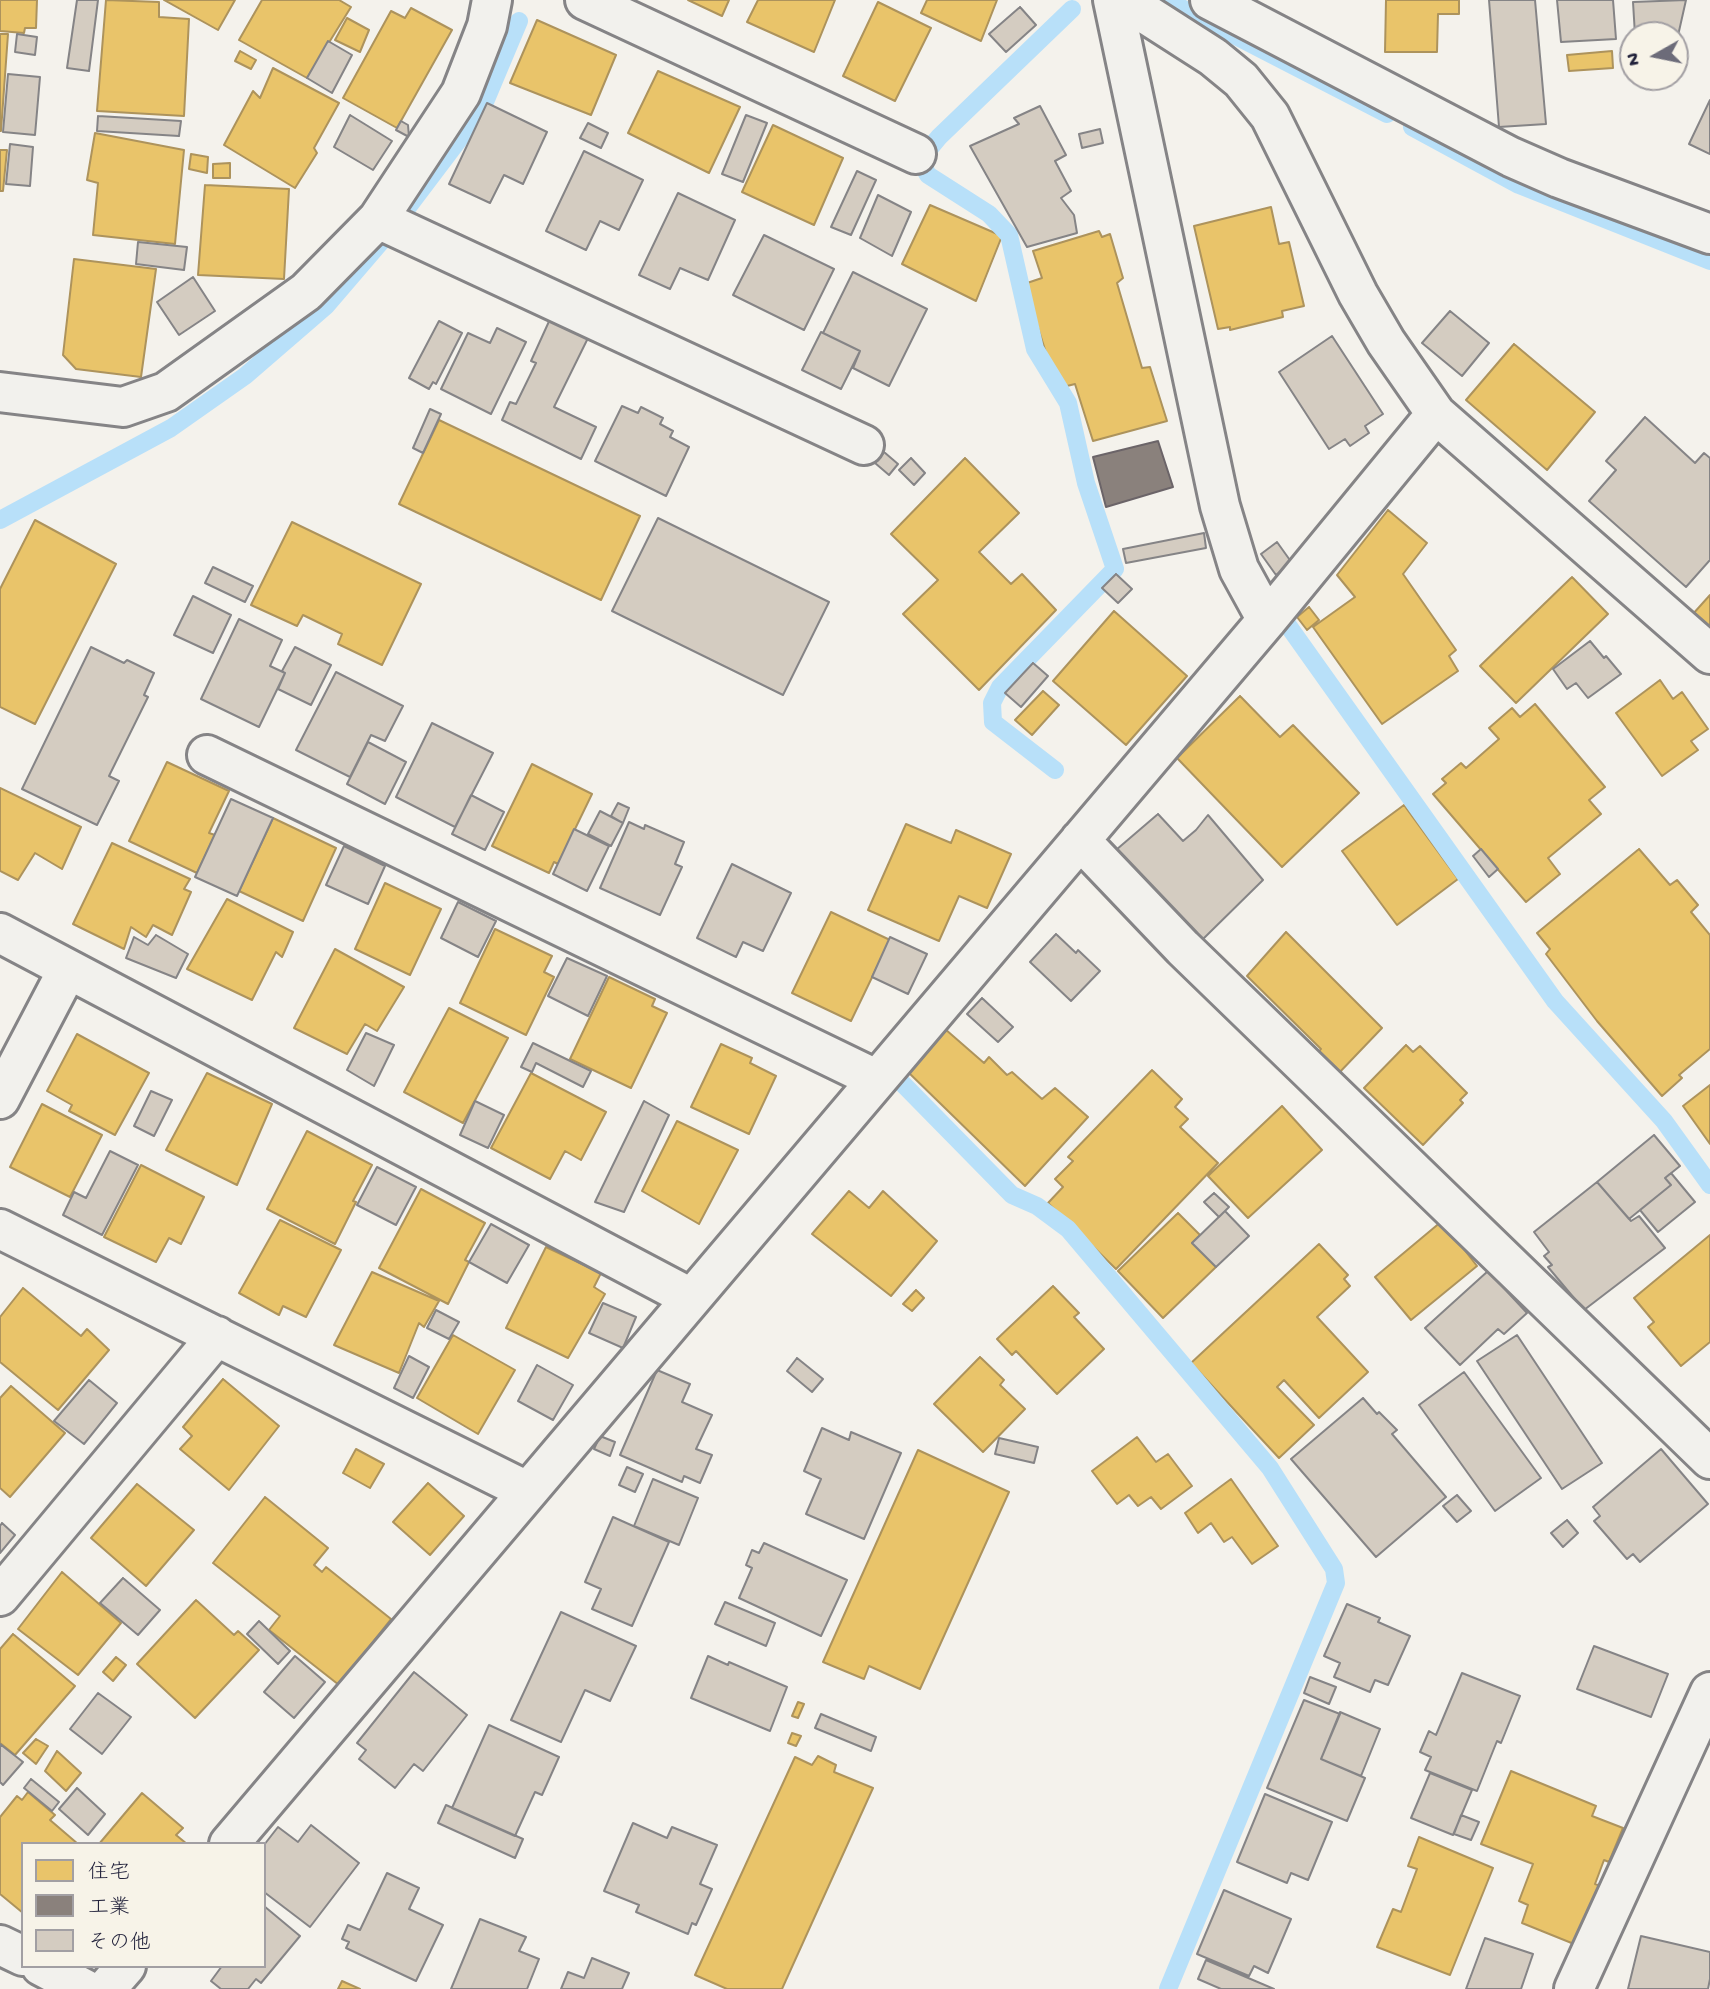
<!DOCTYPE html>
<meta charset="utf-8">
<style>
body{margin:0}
#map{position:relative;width:1710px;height:1989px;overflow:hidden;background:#f4f2ec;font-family:"Gochi Hand","Klee One",sans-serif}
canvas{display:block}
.legend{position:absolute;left:21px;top:1842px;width:245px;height:126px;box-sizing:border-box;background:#f7f3e8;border:2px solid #a29fa3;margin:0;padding:9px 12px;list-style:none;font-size:21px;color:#22223b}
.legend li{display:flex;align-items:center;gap:14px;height:35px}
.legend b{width:35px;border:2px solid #a29fa3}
.north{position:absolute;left:1619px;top:21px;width:70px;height:70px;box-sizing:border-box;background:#f7f3e8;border:2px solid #a29fa3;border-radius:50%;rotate:261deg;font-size:19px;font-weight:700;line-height:28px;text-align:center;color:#22223b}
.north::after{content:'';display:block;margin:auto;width:24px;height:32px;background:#6c6b79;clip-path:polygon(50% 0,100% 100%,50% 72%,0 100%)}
</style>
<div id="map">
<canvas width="1710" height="1989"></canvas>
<ul class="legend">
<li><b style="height:19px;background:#e9c46a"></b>住宅</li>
<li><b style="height:19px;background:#8a817c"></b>工業</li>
<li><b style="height:19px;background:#d4ccc1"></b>その他</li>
</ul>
<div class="north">N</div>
</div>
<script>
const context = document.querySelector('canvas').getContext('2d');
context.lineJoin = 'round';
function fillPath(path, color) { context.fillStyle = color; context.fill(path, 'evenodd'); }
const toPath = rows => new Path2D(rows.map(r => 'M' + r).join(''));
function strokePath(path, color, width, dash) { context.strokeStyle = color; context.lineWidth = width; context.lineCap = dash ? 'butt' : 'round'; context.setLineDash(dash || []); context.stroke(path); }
const homes = toPath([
 [0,0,37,0,36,28,25,28,24,33,0,31,0,0],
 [106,0,159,2,159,17,189,19,184,116,97,111,106,0],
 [164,0,235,0,218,30,164,0],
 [262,0,339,0,351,7,307,78,239,40,262,0],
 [688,0,729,0,722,16,688,0],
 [758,0,835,0,814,52,747,22,758,0],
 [927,0,997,0,981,41,921,13,927,0],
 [1386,0,1459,0,1459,14,1438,14,1437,52,1385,52,1386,0],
 [878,2,931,28,895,101,843,76,878,2],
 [411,8,452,30,397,128,343,98,391,11,405,18,411,8],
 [347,18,369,30,360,52,335,40,347,18],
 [537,20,616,55,591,115,510,83,537,20],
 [0,34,8,34,1,131,0,131,0,34],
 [240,51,256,60,251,69,235,61,240,51],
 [1612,51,1613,68,1569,71,1567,55,1612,51],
 [273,68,339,103,314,148,317,153,295,188,224,145,253,91,260,98,273,68],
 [658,71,740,107,709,173,628,133,658,71],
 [773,125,843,158,814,225,742,192,773,125],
 [95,133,184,150,175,244,93,235,98,183,87,180,95,133],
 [0,150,7,150,3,191,0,191,0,150],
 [191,154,208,157,207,173,189,169,191,154],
 [230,163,230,178,213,178,213,164,230,163],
 [205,185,289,189,284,279,198,275,205,185],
 [930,205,1002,236,976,301,902,264,930,205],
 [1271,207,1279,244,1289,242,1304,306,1282,311,1283,317,1230,330,1230,327,1218,329,1194,226,1271,207],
 [1099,231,1102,237,1110,234,1123,278,1117,283,1142,368,1150,367,1167,421,1093,441,1075,384,1063,387,1060,379,1055,381,1024,284,1042,278,1033,251,1099,231],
 [74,259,156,269,141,377,76,369,63,355,74,259],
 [1514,344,1595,412,1547,470,1466,400,1514,344],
 [439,420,640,516,601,600,399,504,439,420],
 [965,458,1019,513,979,552,1011,584,1022,574,1056,610,979,690,903,614,938,580,891,534,965,458],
 [1388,510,1427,543,1403,574,1456,650,1449,656,1458,671,1382,724,1313,627,1355,597,1337,575,1388,510],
 [35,520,116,564,35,724,0,707,0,589,35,520],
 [292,522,421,584,382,665,338,644,342,634,303,615,297,626,251,605,292,522],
 [1572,577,1608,614,1516,703,1480,666,1572,577],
 [1710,595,1710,631,1692,615,1710,595],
 [1309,607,1319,620,1307,630,1297,617,1309,607],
 [1114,611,1187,676,1126,745,1053,681,1114,611],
 [1660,680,1673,699,1682,692,1708,729,1691,741,1698,750,1662,776,1616,713,1660,680],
 [1043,691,1059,705,1032,735,1015,720,1043,691],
 [1240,696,1280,737,1293,725,1359,793,1282,867,1177,758,1240,696],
 [1535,704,1605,787,1589,800,1601,814,1548,858,1560,874,1526,902,1433,794,1446,783,1442,779,1461,763,1466,768,1499,739,1489,728,1512,708,1520,717,1535,704],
 [167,762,229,791,209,833,215,835,197,873,129,841,167,762],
 [532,764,592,794,558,864,554,862,549,873,492,846,532,764],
 [0,788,81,827,62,869,35,853,18,880,0,871,0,788],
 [1404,805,1458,879,1397,925,1342,851,1404,805],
 [273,818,336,848,303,921,239,891,273,818],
 [906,824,951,843,956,830,1011,854,987,908,959,896,939,941,868,910,906,824],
 [112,843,190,879,184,889,191,892,172,935,153,925,146,937,131,927,124,949,73,924,112,843],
 [1639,849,1670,885,1677,880,1698,905,1691,912,1710,935,1710,1049,1679,1075,1682,1078,1662,1096,1597,1021,1546,954,1550,949,1537,933,1639,849],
 [385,883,441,909,410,975,355,949,385,883],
 [227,899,293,932,282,957,276,952,252,1000,187,969,227,899],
 [831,912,890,940,851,1021,792,993,831,912],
 [495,929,552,956,544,972,554,977,526,1035,460,1003,495,929],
 [1286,932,1382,1028,1337,1075,1317,1054,1321,1049,1247,976,1286,932],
 [335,949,404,987,377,1031,365,1024,347,1054,294,1028,335,949],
 [609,977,655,999,652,1006,667,1013,631,1088,570,1059,609,977],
 [449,1008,508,1038,463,1123,404,1092,449,1008],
 [945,1029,984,1063,989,1057,1007,1075,1012,1072,1042,1099,1055,1088,1088,1117,1025,1186,907,1071,945,1029],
 [77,1034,149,1073,115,1135,69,1111,72,1105,47,1091,77,1034],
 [721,1044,752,1058,750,1063,776,1076,749,1134,691,1107,721,1044],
 [1406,1045,1413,1052,1420,1046,1467,1093,1460,1100,1463,1103,1423,1145,1364,1088,1406,1045],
 [1152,1070,1182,1099,1175,1107,1188,1119,1180,1127,1218,1163,1116,1269,1048,1203,1063,1187,1055,1179,1073,1161,1068,1157,1152,1070],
 [207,1073,272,1104,237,1185,166,1150,207,1073],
 [531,1073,606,1112,581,1160,565,1151,550,1179,491,1148,531,1073],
 [1710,1085,1710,1144,1683,1106,1710,1085],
 [42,1104,102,1135,70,1197,10,1167,42,1104],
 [1282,1106,1322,1150,1248,1218,1208,1176,1282,1106],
 [677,1121,738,1150,699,1224,642,1191,677,1121],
 [307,1131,372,1165,353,1201,356,1202,335,1244,267,1209,307,1131],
 [141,1165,204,1197,181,1244,169,1238,156,1262,104,1237,141,1165],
 [421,1189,485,1223,465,1260,469,1262,448,1304,379,1268,421,1189],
 [849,1191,869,1208,883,1191,937,1241,891,1296,812,1234,849,1191],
 [1178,1213,1200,1235,1192,1243,1216,1267,1163,1318,1118,1271,1178,1213],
 [280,1220,341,1250,306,1317,283,1306,279,1315,239,1293,280,1220],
 [1442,1221,1477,1266,1411,1320,1375,1277,1442,1221],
 [1710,1235,1710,1342,1681,1366,1648,1327,1654,1322,1634,1298,1710,1235],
 [1319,1244,1348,1275,1344,1279,1350,1286,1317,1317,1368,1372,1319,1418,1284,1380,1277,1387,1314,1425,1279,1458,1191,1363,1319,1244],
 [546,1247,601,1273,594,1287,605,1294,568,1358,506,1328,546,1247],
 [372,1272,439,1301,424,1327,419,1323,399,1373,334,1345,372,1272],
 [1053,1286,1079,1313,1074,1317,1104,1349,1057,1394,1016,1351,1012,1355,997,1339,1053,1286],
 [23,1288,81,1336,87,1329,109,1350,58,1410,0,1362,0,1317,23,1288],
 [916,1290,924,1298,912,1311,903,1304,916,1290],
 [453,1335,515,1370,478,1434,417,1398,453,1335],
 [980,1357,1004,1380,1000,1385,1025,1409,983,1452,934,1404,980,1357],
 [223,1379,279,1426,229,1490,180,1449,192,1436,183,1427,223,1379],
 [11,1386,65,1433,10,1497,0,1488,0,1398,11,1386],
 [1137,1437,1156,1462,1168,1454,1192,1486,1161,1509,1151,1497,1138,1506,1129,1495,1117,1504,1092,1471,1137,1437],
 [356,1449,384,1464,370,1488,343,1473,356,1449],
 [918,1450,1009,1492,920,1689,869,1666,864,1679,823,1662,918,1450],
 [1231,1479,1278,1546,1252,1564,1232,1537,1224,1542,1211,1523,1198,1533,1185,1513,1231,1479],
 [428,1483,464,1516,430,1555,393,1522,428,1483],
 [137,1484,194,1530,146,1586,91,1538,137,1484],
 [265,1497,328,1548,314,1565,322,1572,326,1567,391,1619,339,1685,269,1630,280,1616,213,1563,265,1497],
 [62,1572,121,1623,78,1675,18,1629,62,1572],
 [196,1600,234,1635,238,1631,259,1650,195,1718,137,1664,196,1600],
 [13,1634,75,1686,15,1755,0,1743,0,1649,13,1634],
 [116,1657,126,1665,113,1681,103,1672,116,1657],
 [798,1702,804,1704,798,1718,792,1716,798,1702],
 [792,1733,801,1736,796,1746,788,1743,792,1733],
 [36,1739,48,1746,36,1764,23,1753,36,1739],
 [57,1751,81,1773,66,1791,45,1771,57,1751],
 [818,1756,836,1765,834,1772,873,1788,782,1989,727,1989,695,1975,795,1757,812,1765,818,1756],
 [1511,1771,1596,1806,1592,1816,1623,1828,1609,1862,1604,1860,1595,1884,1607,1888,1588,1933,1580,1930,1574,1944,1522,1923,1528,1905,1519,1901,1533,1864,1481,1844,1511,1771],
 [28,1792,55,1815,50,1820,78,1844,23,1844,23,1913,0,1894,0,1817,17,1796,22,1800,28,1792],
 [142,1793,183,1828,176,1835,187,1844,99,1844,142,1793],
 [1419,1837,1493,1868,1450,1975,1377,1947,1393,1909,1401,1912,1417,1869,1408,1866,1419,1837],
 [342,1981,360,1989,338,1989,342,1981]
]);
fillPath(homes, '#e9c46a');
strokePath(homes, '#ad935c', 2);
const industry = toPath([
 [1158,441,1173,487,1106,507,1093,457,1158,441]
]);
fillPath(industry, '#8a817c');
strokePath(industry, '#6b6468', 2);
strokePath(toPath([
 [1166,0,1387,114],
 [1412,127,1519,185,1710,261],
 [0,520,171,428,245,376,326,306,386,236,482,109,519,21],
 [1287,624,1555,1001,1664,1121,1710,1185],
 [1055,770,993,722,992,703,1000,687,1115,569,1086,483,1068,403,1035,349,1009,235,989,214,928,175,923,166,925,154,939,137,1072,9],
 [900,1081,1012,1195,1037,1206,1068,1229,1270,1468,1334,1569,1336,1583,1168,1989]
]), '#b8e0f9', 18);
const building = toPath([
 [77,0,98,0,89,71,67,68,77,0],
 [1489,0,1535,0,1546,124,1499,127,1489,0],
 [1557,0,1613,0,1616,39,1561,42,1557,0],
 [1686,0,1675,49,1675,35,1635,35,1633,2,1686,0],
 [1020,7,1036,25,1006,52,989,34,1020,7],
 [17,34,37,37,35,55,15,52,17,34],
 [328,41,352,55,332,93,307,78,328,41],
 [8,74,40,77,35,135,3,132,8,74],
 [1710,100,1710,154,1689,144,1710,100],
 [487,103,547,132,523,184,504,175,490,203,449,184,487,103],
 [1040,106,1066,155,1055,161,1071,191,1061,198,1074,215,1077,233,1027,247,970,146,1019,124,1014,118,1040,106],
 [350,115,392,141,373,170,334,147,350,115],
 [746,115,767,123,743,182,722,174,746,115],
 [98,116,181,121,179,136,97,131,98,116],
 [401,121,408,125,409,137,396,130,401,121],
 [588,123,608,133,601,148,580,138,588,123],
 [1100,129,1103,143,1082,148,1079,134,1100,129],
 [10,144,33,147,30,186,6,184,10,144],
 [584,151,643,180,619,230,600,221,586,250,546,231,584,151],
 [857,171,876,180,851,235,831,227,857,171],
 [678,193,735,220,708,280,680,268,670,289,639,275,678,193],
 [878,195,911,212,892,256,860,238,878,195],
 [764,235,834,269,804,330,733,295,764,235],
 [138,242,187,247,184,270,136,264,138,242],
 [853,272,927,309,889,386,853,368,860,351,823,333,853,272],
 [193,277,215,311,179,335,157,302,193,277],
 [1450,311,1489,343,1462,376,1422,343,1450,311],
 [551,317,589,336,554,407,596,427,581,459,502,420,510,402,516,404,536,363,531,361,551,317],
 [439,321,462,333,436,384,433,382,429,389,409,378,439,321],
 [497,328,526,342,491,414,441,389,468,333,490,343,497,328],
 [821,332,860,351,841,389,802,370,821,332],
 [1332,336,1383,414,1365,426,1369,433,1350,446,1345,439,1329,449,1279,372,1332,336],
 [622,406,638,413,641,407,663,418,660,424,673,431,670,437,689,447,666,496,595,461,622,406],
 [430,409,441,414,423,453,413,448,430,409],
 [1645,417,1695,463,1704,453,1710,458,1710,560,1686,587,1589,501,1616,470,1606,461,1645,417],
 [884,452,898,464,889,475,875,463,884,452],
 [911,458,925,473,914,485,899,470,911,458],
 [658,518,829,602,783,695,612,611,658,518],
 [1204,533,1206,548,1126,563,1123,549,1204,533],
 [1277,542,1292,563,1276,575,1261,554,1277,542],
 [213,567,253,586,245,602,205,583,213,567],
 [1116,574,1132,589,1118,603,1102,588,1116,574],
 [193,596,231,615,213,653,174,635,193,596],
 [239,619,282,640,270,666,285,673,259,727,201,699,239,619],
 [1590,641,1604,658,1606,656,1621,674,1588,698,1576,683,1567,689,1553,669,1590,641],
 [91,647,124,663,127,660,154,673,144,695,148,697,109,776,119,781,97,825,22,789,91,647],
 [295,647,331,665,311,705,278,689,285,673,282,671,295,647],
 [1033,663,1048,676,1021,707,1005,693,1033,663],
 [336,672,403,706,385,741,371,735,350,777,296,750,336,672],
 [432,723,493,753,455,827,396,797,432,723],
 [368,742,406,762,385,804,347,784,368,742],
 [471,795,504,812,485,850,452,834,471,795],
 [231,799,273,818,237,896,195,877,231,799],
 [618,803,629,808,623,823,611,816,618,803],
 [600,811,623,823,611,846,588,834,600,811],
 [1158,814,1183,841,1196,830,1208,815,1263,880,1200,942,1116,850,1158,814],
 [629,822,644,829,645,825,684,842,675,864,682,867,660,915,600,888,629,822],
 [574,829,609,846,587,891,553,874,574,829],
 [344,846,385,866,368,904,326,885,344,846],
 [1481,849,1498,869,1489,877,1473,856,1481,849],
 [732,864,791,893,763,951,743,942,736,957,697,938,732,864],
 [458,902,496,921,478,957,441,938,458,902],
 [1056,934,1076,953,1078,950,1100,971,1071,1001,1030,962,1056,934],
 [156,935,188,954,176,978,126,958,134,937,148,945,156,935],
 [890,937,927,954,908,994,872,977,890,937],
 [567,958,607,976,588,1016,548,996,567,958],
 [982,998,1013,1027,998,1042,967,1014,982,998],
 [366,1033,394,1045,374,1086,347,1070,366,1033],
 [533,1043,591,1071,583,1087,536,1063,532,1072,521,1067,533,1043],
 [151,1091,172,1100,154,1136,134,1126,151,1091],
 [475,1101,504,1115,488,1148,460,1135,475,1101],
 [644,1101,669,1115,624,1212,595,1202,644,1101],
 [1654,1135,1680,1166,1665,1178,1671,1185,1629,1219,1597,1182,1654,1135],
 [110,1151,138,1165,102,1235,63,1215,74,1192,86,1198,110,1151],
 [377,1167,416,1187,396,1225,357,1205,377,1167],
 [1671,1173,1695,1202,1658,1232,1640,1210,1671,1185,1665,1178,1671,1173],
 [1597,1182,1631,1221,1639,1216,1665,1248,1584,1310,1548,1267,1552,1265,1544,1256,1549,1252,1534,1232,1597,1182],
 [1214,1193,1229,1207,1219,1217,1204,1202,1214,1193],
 [1225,1211,1249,1236,1216,1267,1192,1243,1225,1211],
 [491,1224,529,1245,507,1283,469,1262,491,1224],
 [1488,1271,1527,1313,1504,1334,1498,1329,1460,1365,1425,1328,1488,1271],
 [603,1303,636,1317,623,1348,589,1333,603,1303],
 [436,1310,459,1322,449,1339,427,1328,436,1310],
 [1517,1335,1602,1463,1562,1489,1477,1361,1517,1335],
 [409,1356,429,1367,413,1398,394,1388,409,1356],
 [797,1358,823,1379,812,1392,787,1371,797,1358],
 [537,1365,573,1385,553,1420,518,1401,537,1365],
 [657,1370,690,1384,682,1402,712,1415,696,1449,712,1455,700,1483,684,1476,682,1482,620,1455,657,1370],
 [1464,1372,1541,1478,1495,1511,1419,1405,1464,1372],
 [89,1380,117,1403,84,1444,54,1421,89,1380],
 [1363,1398,1377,1414,1379,1412,1397,1430,1392,1434,1446,1497,1376,1557,1291,1459,1363,1398],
 [822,1428,849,1440,851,1432,901,1453,864,1539,806,1514,821,1479,804,1471,822,1428],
 [600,1436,615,1442,610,1456,594,1449,600,1436],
 [999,1438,1038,1447,1034,1463,995,1454,999,1438],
 [1661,1449,1708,1504,1640,1562,1633,1554,1627,1559,1594,1521,1600,1516,1593,1507,1661,1449],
 [627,1467,643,1474,635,1492,619,1485,627,1467],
 [653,1479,698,1498,679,1545,634,1526,653,1479],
 [1457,1495,1471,1511,1457,1522,1443,1506,1457,1495],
 [613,1517,669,1542,632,1626,592,1609,601,1589,585,1582,613,1517],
 [1567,1520,1578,1533,1563,1547,1551,1533,1567,1520],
 [2,1523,15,1535,0,1553,0,1526,2,1523],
 [764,1543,847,1580,821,1636,739,1598,752,1568,746,1565,752,1550,759,1553,764,1543],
 [123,1578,160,1610,138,1635,100,1603,123,1578],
 [725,1602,775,1623,766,1646,715,1624,725,1602],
 [1347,1604,1380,1618,1378,1622,1410,1636,1388,1685,1375,1680,1370,1692,1334,1677,1340,1663,1324,1656,1347,1604],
 [561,1612,636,1646,610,1701,585,1690,561,1742,511,1720,561,1612],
 [259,1621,290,1651,278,1664,247,1634,259,1621],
 [1594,1646,1668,1674,1651,1717,1577,1689,1594,1646],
 [295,1656,325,1682,294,1718,264,1692,295,1656],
 [708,1656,728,1665,729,1662,787,1687,770,1731,691,1698,708,1656],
 [414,1672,467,1715,423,1771,414,1764,395,1788,359,1759,366,1750,357,1743,414,1672],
 [1462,1673,1520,1696,1501,1743,1497,1741,1477,1791,1425,1770,1431,1757,1420,1752,1429,1731,1436,1735,1462,1673],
 [1310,1677,1336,1687,1329,1704,1304,1693,1310,1677],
 [98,1693,131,1717,102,1754,70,1729,98,1693],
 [1304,1700,1340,1714,1321,1759,1365,1778,1347,1821,1267,1788,1304,1700],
 [1340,1712,1380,1729,1361,1776,1321,1759,1340,1712],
 [821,1714,876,1737,871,1751,815,1728,821,1714],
 [489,1725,559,1757,542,1795,535,1792,515,1836,452,1808,489,1725],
 [0,1744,23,1762,3,1785,0,1782,0,1744],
 [1430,1773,1472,1790,1453,1835,1411,1818,1430,1773],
 [31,1779,59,1802,52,1811,24,1788,31,1779],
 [77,1788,105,1814,88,1835,59,1809,77,1788],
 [1265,1794,1332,1822,1308,1880,1291,1873,1287,1883,1237,1862,1265,1794],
 [446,1805,523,1839,515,1858,438,1823,446,1805],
 [1461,1815,1479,1822,1471,1840,1454,1834,1461,1815],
 [633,1823,667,1838,672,1827,717,1845,700,1884,712,1889,696,1925,692,1923,688,1934,636,1912,639,1905,604,1891,633,1823],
 [311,1825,359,1863,310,1927,264,1892,264,1845,278,1827,298,1842,311,1825],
 [387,1873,419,1888,409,1909,443,1925,416,1981,346,1948,349,1942,342,1939,348,1925,360,1930,387,1873],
 [1224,1890,1291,1919,1268,1973,1254,1966,1249,1976,1197,1954,1224,1890],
 [264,1906,300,1936,261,1983,256,1979,248,1989,221,1989,211,1981,222,1966,264,1966,264,1906],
 [480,1919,526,1937,519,1951,539,1959,527,1989,451,1989,480,1919],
 [1641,1936,1710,1952,1710,1979,1708,1989,1628,1989,1641,1936],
 [1485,1938,1533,1954,1521,1989,1466,1989,1485,1938],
 [592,1958,629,1973,622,1989,561,1989,568,1972,584,1978,592,1958],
 [1206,1960,1274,1989,1221,1989,1198,1979,1206,1960]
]);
fillPath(building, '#d4ccc1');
strokePath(building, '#858486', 2);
const street = toPath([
 [585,0,916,154],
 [1113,0,1220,506,1239,569,1267,620],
 [1114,0,1149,16,1213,57,1241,80,1270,116,1358,294,1386,342,1436,414,1710,654],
 [1210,0,1511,157,1559,178,1710,234],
 [378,219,864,445],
 [0,392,123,407,166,392,306,292,378,219,461,93,487,26,492,0],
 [207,755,876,1079],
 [1080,840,1183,948,1710,1459],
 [0,933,691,1298],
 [0,1099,68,969],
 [0,1229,527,1491],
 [0,1596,217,1336],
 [229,1844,1267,620,1436,414],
 [0,1945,23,1956],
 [41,1966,85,1989],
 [106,1989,126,1966],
 [1574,1989,1710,1692]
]);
strokePath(street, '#858486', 44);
strokePath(street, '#f2f1ed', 38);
</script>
